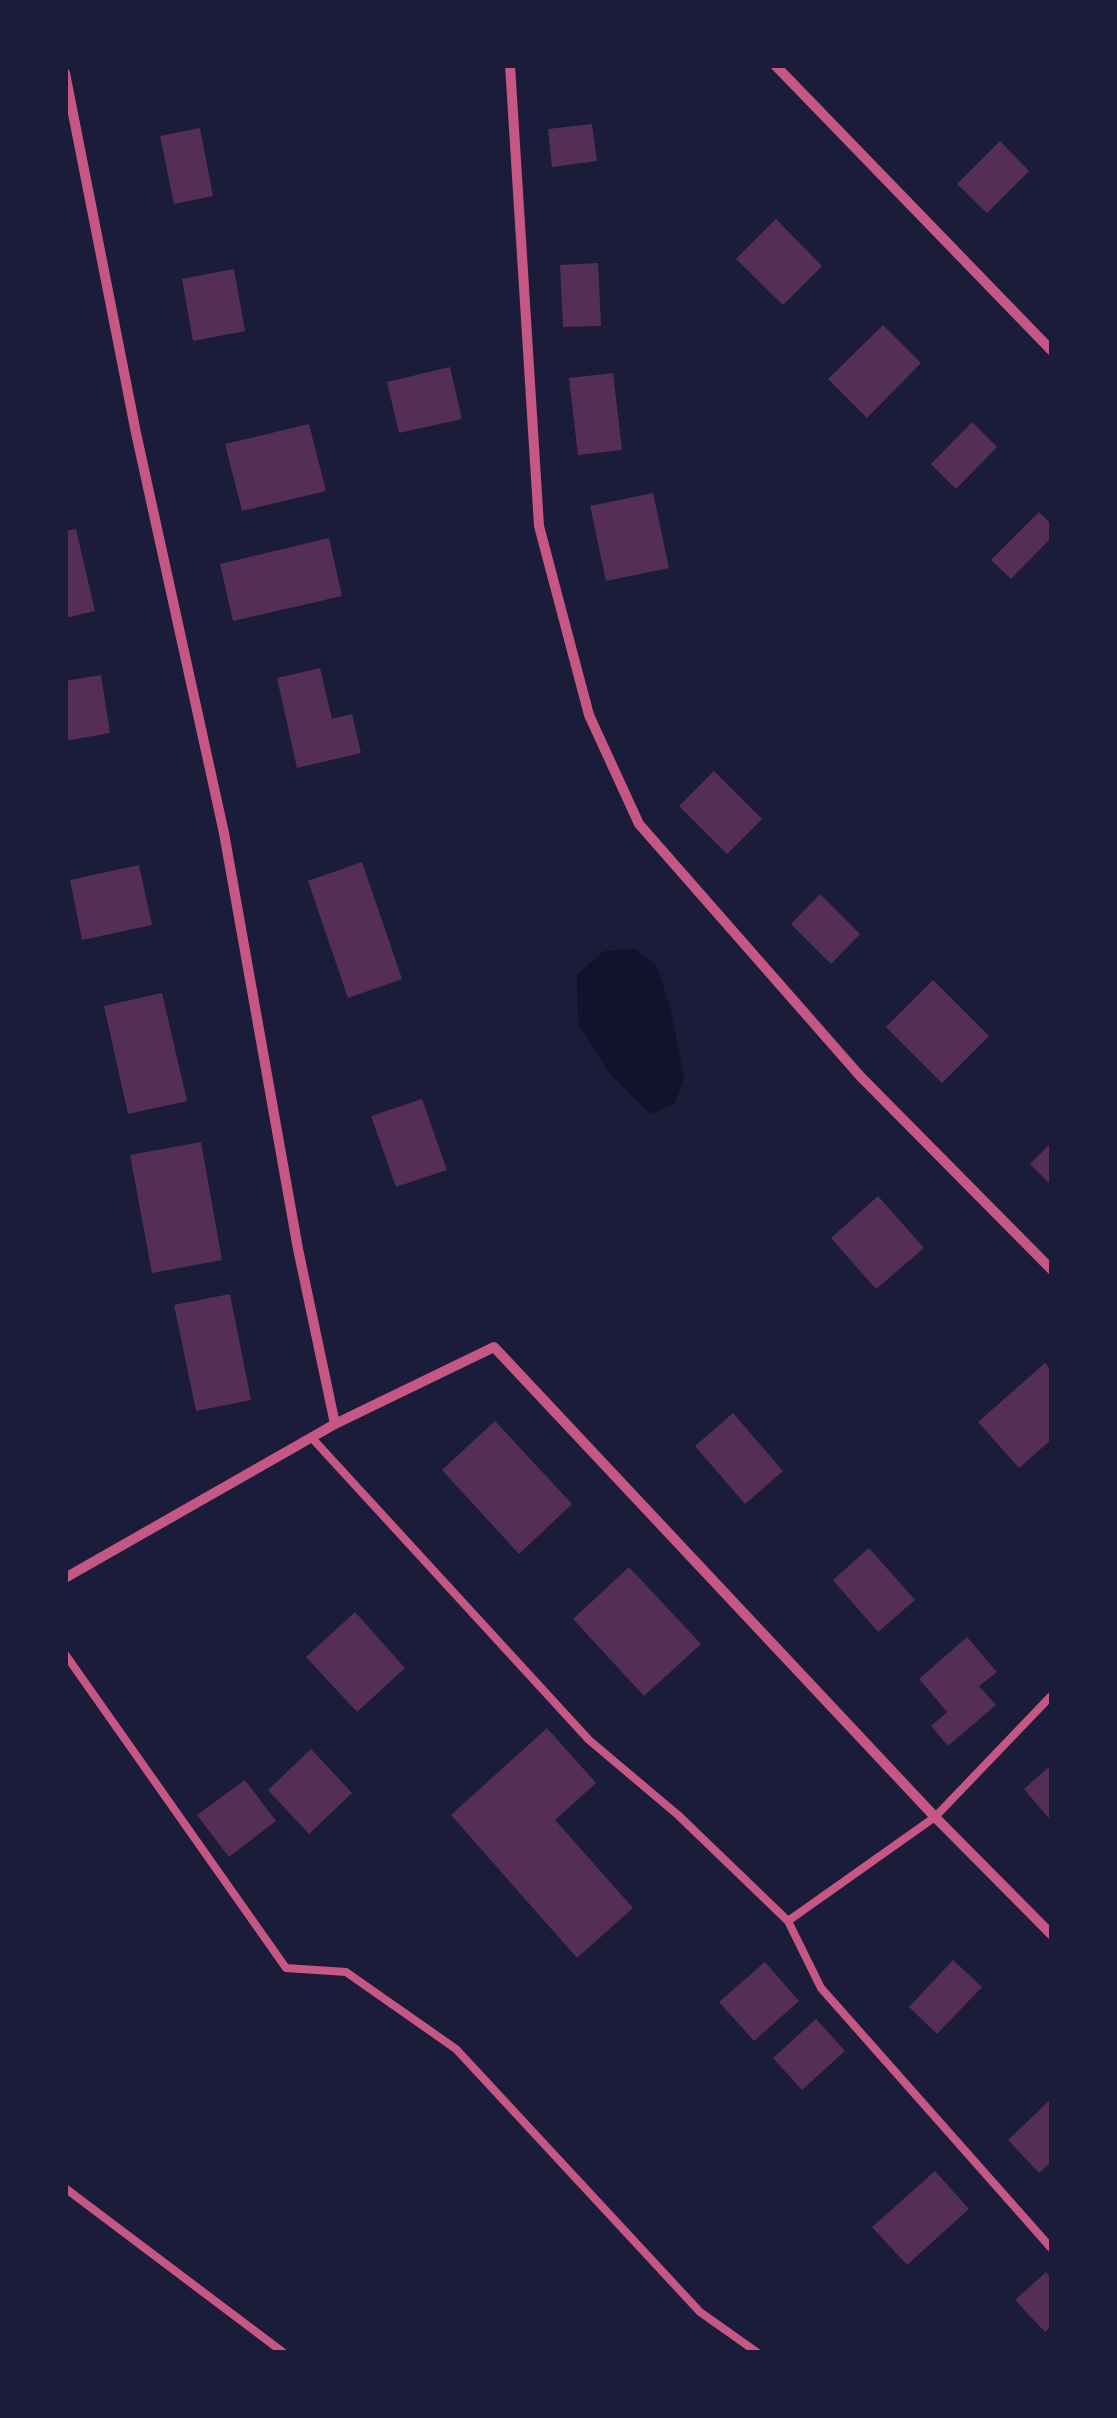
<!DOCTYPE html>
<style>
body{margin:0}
#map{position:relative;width:1117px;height:2418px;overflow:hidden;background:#1b1b3a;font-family:Arial,sans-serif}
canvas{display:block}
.frame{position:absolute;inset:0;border:68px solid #1b1b3a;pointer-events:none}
</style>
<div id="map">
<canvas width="1117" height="2418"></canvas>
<div class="frame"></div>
</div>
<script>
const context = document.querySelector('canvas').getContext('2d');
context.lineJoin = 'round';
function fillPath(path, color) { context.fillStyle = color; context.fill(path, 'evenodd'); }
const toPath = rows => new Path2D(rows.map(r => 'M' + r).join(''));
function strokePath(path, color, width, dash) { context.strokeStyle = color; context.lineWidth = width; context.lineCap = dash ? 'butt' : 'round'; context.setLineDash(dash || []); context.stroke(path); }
fillPath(toPath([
 [635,949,657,966,669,1003,684,1076,675,1104,650,1114,609,1072,578,1023,577,975,604,951]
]), '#12122b');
fillPath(toPath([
 [592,124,597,161,552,167,548,129],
 [200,128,213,196,174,204,160,136],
 [1000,141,1029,171,987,213,957,184],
 [776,219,822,266,783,305,736,259],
 [598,263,601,326,563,327,560,265],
 [234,269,245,331,193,341,182,279],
 [883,325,921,363,867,418,828,379],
 [450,367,462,419,399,433,387,382],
 [613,373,622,450,578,455,569,378],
 [972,422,997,447,956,489,931,464],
 [309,424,326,491,242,511,225,444],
 [653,493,669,568,606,581,590,506],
 [1039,512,1052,525,1052,537,1011,579,991,560],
 [76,529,95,611,65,618,65,531],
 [329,538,342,596,233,621,220,564],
 [320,668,332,719,352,714,361,753,297,768,277,678],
 [101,675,110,733,65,741,65,681],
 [714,771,762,819,727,854,679,806],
 [362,862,402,979,348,998,308,881],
 [139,865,152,925,82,940,70,880],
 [820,894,860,934,831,964,791,924],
 [933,980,989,1036,942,1083,886,1027],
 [162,993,187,1101,128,1114,104,1006],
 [422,1099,447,1170,396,1187,371,1116],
 [201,1142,222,1260,152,1273,130,1155],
 [1052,1142,1052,1186,1030,1164],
 [878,1196,924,1248,876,1289,831,1238],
 [230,1294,251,1400,196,1411,174,1305],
 [1045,1363,1052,1371,1052,1439,1019,1468,978,1422],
 [733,1413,783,1471,745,1504,695,1446],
 [495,1421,572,1504,519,1554,442,1470],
 [869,1548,915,1600,878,1632,833,1580],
 [629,1567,701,1644,644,1696,573,1619],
 [355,1612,405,1668,357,1712,306,1657],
 [967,1637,997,1672,979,1686,996,1705,948,1746,931,1726,947,1712,919,1679],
 [547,1728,596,1783,555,1820,633,1908,577,1958,451,1815],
 [311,1749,352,1793,309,1834,268,1790],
 [1052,1764,1052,1822,1024,1789],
 [245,1780,276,1821,229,1857,197,1815],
 [953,1960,982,1987,937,2034,909,2007],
 [765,1962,799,2001,754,2041,719,2002],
 [816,2019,845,2051,802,2090,773,2058],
 [1052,2098,1052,2161,1039,2173,1008,2140],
 [935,2171,969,2209,907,2265,872,2227],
 [1046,2272,1052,2280,1052,2326,1045,2332,1015,2300]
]), '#542f53');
strokePath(toPath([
 [311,1437,589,1740,678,1815,788,1921,821,1988,1052,2249],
 [65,1654,286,1968,346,1972,456,2049,700,2312,758,2353],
 [788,1921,935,1817,1052,1695],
 [65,2188,284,2353]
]), '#c65784', 8);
strokePath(toPath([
 [510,65,539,526,589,715,639,824,860,1076,1052,1270],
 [775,65,1052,351],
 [65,73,136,433,224,833,298,1249,335,1424],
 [65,1578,335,1424,494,1347,935,1817,1052,1935]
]), '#c65784', 10);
</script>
